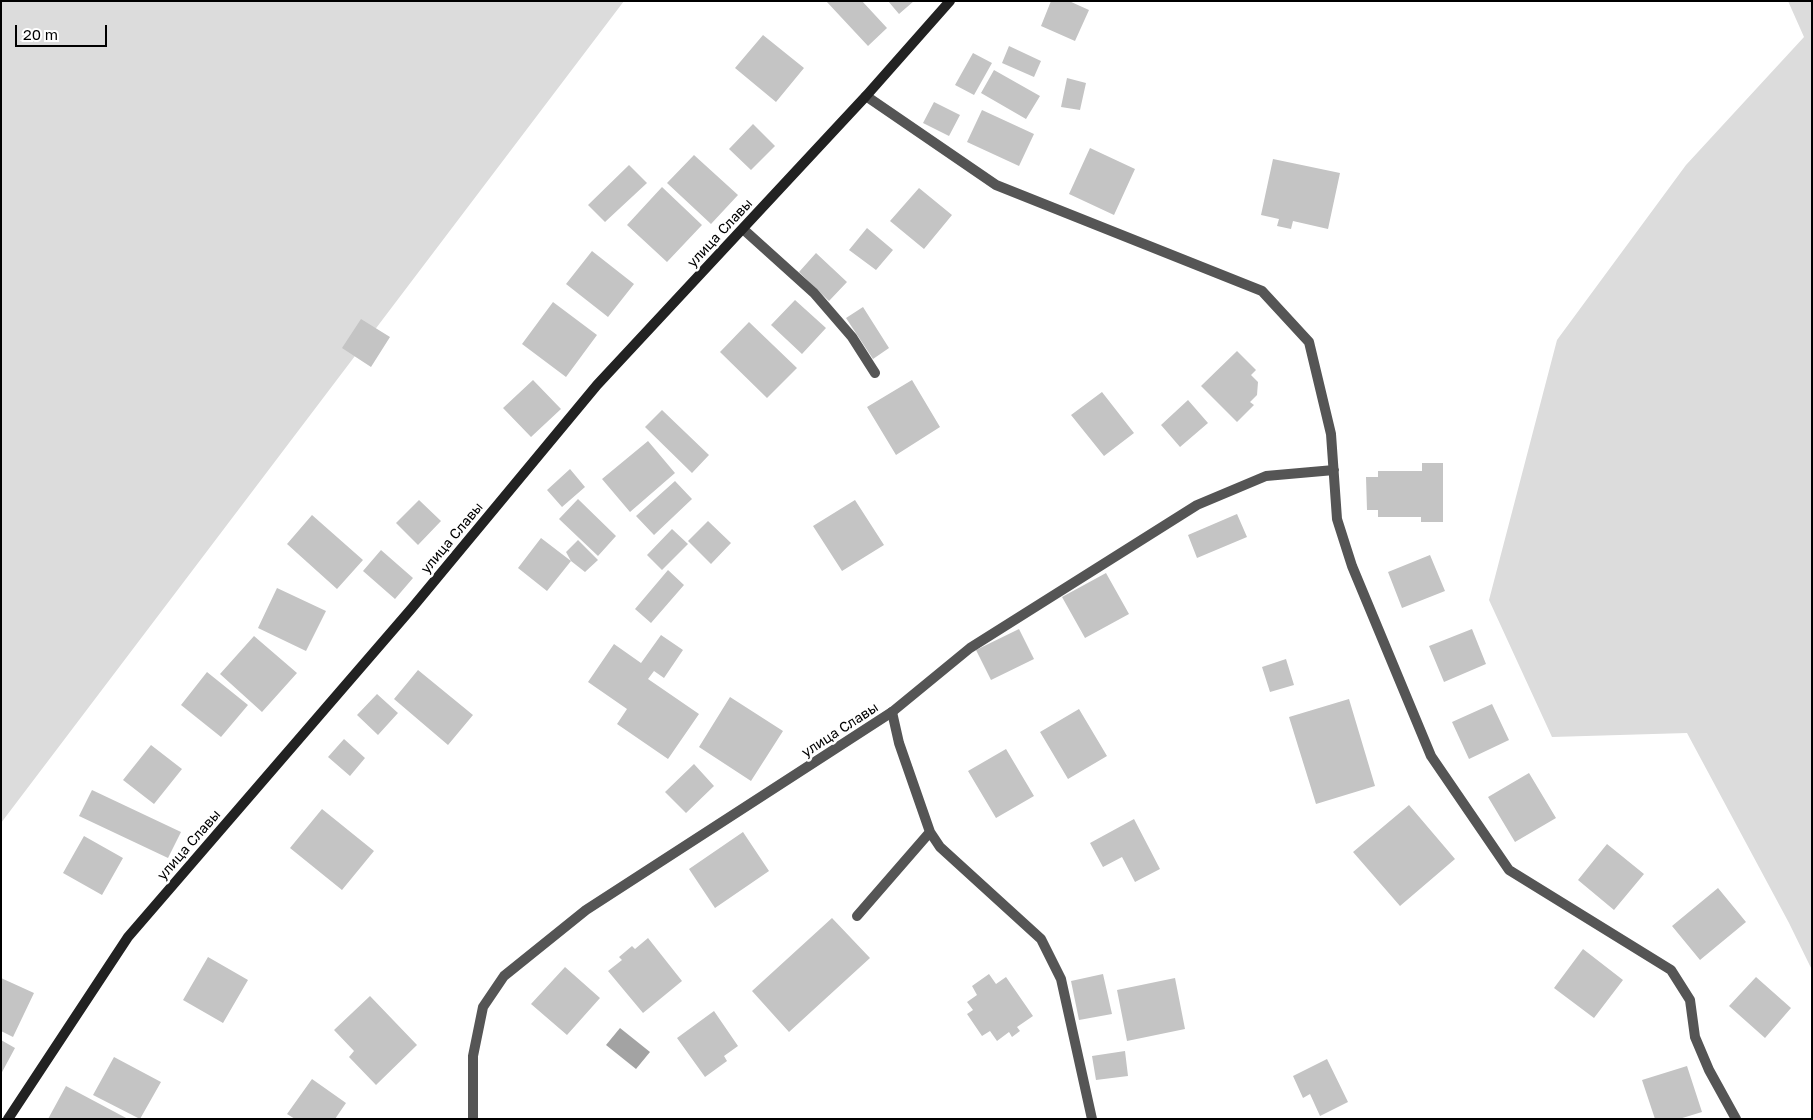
<!DOCTYPE html>
<meta charset="utf-8">
<style>
body{margin:0}
#map{position:relative;width:1813px;height:1120px;overflow:hidden;background:#fff;font-family:"Golos Text",sans-serif}
canvas{display:block}
.frame{position:absolute;inset:0;border:2px solid #000;pointer-events:none}
.scale{position:absolute;left:15px;top:25px;width:92px;height:22px;box-sizing:border-box;border:2px solid #000;border-top:0;padding-left:6px;font-size:15px;line-height:18px;white-space:nowrap;color:#000;-webkit-text-stroke:4px #fff;paint-order:stroke}
</style>
<div id="map">
<canvas width="1813" height="1120"></canvas>
<div class="frame"></div>
<div class="scale">20 m</div>
</div>
<script>
const context = document.querySelector('canvas').getContext('2d');
context.lineJoin = 'round';
function fillPath(path, color) { context.fillStyle = color; context.fill(path, 'evenodd'); }
const toPath = rows => new Path2D(rows.map(r => 'M' + r).join(''));
function strokePath(path, color, width, dash) { context.strokeStyle = color; context.lineWidth = width; context.lineCap = dash ? 'butt' : 'round'; context.setLineDash(dash || []); context.stroke(path); }
function drawText(font, color, halo, rows, align = 'center') {
  context.font = font + ' "Golos Text",sans-serif'; context.lineWidth = 5; context.setLineDash([]); context.textBaseline = 'middle'; context.strokeStyle = halo; context.fillStyle = color; for (const [text, x, y, turn = 0] of rows) {
    context.save(); context.translate(x, y); context.rotate((+turn || 0) * Math.PI / 180); context.textAlign = isNaN(turn) ? turn : align; if (halo) context.strokeText(text, 0, 0); context.fillText(text, 0, 0); context.restore();
  }
}
fillPath(toPath([
 [1,1,624,1,1,823],
 [1788,1,1812,1,1812,970,1789,923,1687,733,1552,737,1489,600,1557,340,1686,165,1804,37]
]), '#dcdcdc');
fillPath(toPath([
 [620,1028,650,1052,636,1069,606,1045]
]), '#a3a3a3');
fillPath(toPath([
 [826,1,862,1,887,28,868,46],
 [888,1,914,1,899,14],
 [1051,1,1069,1,1089,10,1075,41,1041,26],
 [763,35,804,68,776,102,735,68],
 [1009,46,1041,61,1034,77,1002,63],
 [973,53,992,63,974,95,955,85],
 [994,70,1040,96,1026,119,981,93],
 [1067,78,1086,83,1080,110,1061,107],
 [934,102,960,115,949,136,923,123],
 [982,110,1034,134,1019,166,967,142],
 [753,124,775,146,751,170,729,149],
 [1090,148,1135,169,1114,215,1069,194],
 [694,155,738,195,711,224,667,183],
 [1273,159,1340,173,1328,229,1293,221,1291,229,1277,226,1279,219,1261,215],
 [629,165,647,183,605,222,588,205],
 [662,187,702,225,667,262,627,225],
 [919,188,952,215,924,249,890,221],
 [867,228,893,250,876,270,849,250],
 [592,251,634,284,608,317,566,284],
 [816,253,847,282,829,301,799,272],
 [795,300,826,328,802,354,771,325],
 [553,302,597,335,566,377,522,344],
 [863,307,889,348,873,359,846,318],
 [361,319,390,337,371,367,342,348],
 [749,322,797,368,767,398,720,352],
 [1237,351,1256,370,1251,375,1258,382,1257,395,1250,402,1254,405,1237,422,1201,386],
 [533,380,561,409,531,437,503,408],
 [912,380,940,427,896,455,867,407],
 [1102,392,1134,433,1104,456,1071,415],
 [1188,400,1208,423,1180,447,1161,425],
 [662,410,709,455,692,473,645,427],
 [648,441,675,473,630,512,602,479],
 [1422,463,1443,463,1443,522,1421,522,1421,517,1378,517,1378,510,1367,510,1366,477,1378,477,1378,471,1422,471],
 [570,469,585,487,562,507,547,490],
 [675,481,692,499,654,535,636,516],
 [578,499,616,536,598,556,559,519],
 [419,500,441,521,418,545,396,523],
 [855,500,884,545,842,571,813,526],
 [1237,514,1247,537,1197,558,1188,535],
 [312,515,363,560,337,589,287,544],
 [708,521,731,543,711,564,688,541],
 [672,529,688,544,662,570,647,555],
 [541,538,571,561,547,591,518,568],
 [578,540,598,560,585,572,571,561,566,552],
 [381,550,413,578,395,599,363,571],
 [1430,555,1445,591,1402,608,1388,572],
 [668,570,684,585,651,623,635,609],
 [1106,573,1129,614,1085,638,1062,597],
 [277,588,326,611,306,651,258,628],
 [1019,629,1034,659,991,680,976,650],
 [1472,629,1486,664,1444,682,1429,646],
 [661,635,683,650,664,678,654,671,648,679,699,714,668,759,617,724,627,709,588,682,614,644,641,663],
 [254,636,297,673,262,712,220,674],
 [1286,659,1294,685,1270,692,1262,667],
 [418,670,473,715,448,745,394,699],
 [207,672,248,705,221,737,181,705],
 [377,694,398,713,378,735,357,715],
 [730,697,783,731,751,781,699,747],
 [1349,699,1375,786,1316,804,1289,717],
 [1492,704,1509,740,1469,759,1452,722],
 [1079,709,1107,756,1068,779,1040,732],
 [344,739,365,758,350,776,328,757],
 [151,745,182,769,154,804,123,780],
 [1006,749,1034,796,996,818,968,771],
 [694,764,714,786,686,813,665,792],
 [1529,773,1556,818,1515,842,1488,797],
 [92,790,181,832,168,858,79,816],
 [1409,805,1455,859,1400,906,1353,852],
 [322,809,374,851,342,890,290,848],
 [1134,819,1160,869,1135,882,1122,857,1103,867,1090,843],
 [743,832,769,871,715,908,689,869],
 [84,836,123,858,102,895,63,873],
 [1607,844,1644,874,1614,910,1578,880],
 [1718,888,1746,922,1700,960,1672,926],
 [832,918,870,958,789,1032,752,991],
 [648,938,682,981,643,1013,608,971,622,960,619,957,632,946,635,949],
 [1583,949,1623,980,1594,1018,1554,988],
 [208,957,248,980,223,1023,183,1000],
 [565,967,600,998,567,1035,531,1004],
 [989,974,996,984,1006,977,1033,1016,1017,1027,1020,1031,1012,1037,1009,1032,997,1041,990,1031,982,1036,967,1014,973,1010,967,1002,977,995,972,986],
 [1103,974,1112,1014,1079,1020,1071,981],
 [1756,977,1791,1008,1765,1038,1729,1006],
 [1,978,34,993,13,1037,1,1031],
 [1175,978,1185,1029,1127,1041,1117,990],
 [370,996,417,1045,376,1085,349,1057,354,1051,334,1030],
 [714,1011,738,1046,724,1056,727,1061,705,1077,677,1038],
 [1,1040,15,1048,1,1074],
 [1125,1051,1128,1076,1096,1080,1092,1056],
 [114,1057,161,1082,140,1119,93,1095],
 [1327,1059,1348,1102,1320,1116,1310,1094,1303,1098,1293,1076],
 [1687,1066,1702,1112,1679,1119,1655,1119,1642,1080],
 [312,1079,346,1103,335,1119,295,1119,287,1114],
 [66,1086,128,1119,48,1119]
]), '#c4c4c4');
strokePath(toPath([
 [743,229,814,293,852,337,875,373],
 [892,712,899,743,930,832,940,847,1041,939,1061,979,1092,1119],
 [857,916,930,832]
]), '#555', 10);
strokePath(toPath([
 [866,96,996,185,1262,291,1309,342,1331,434,1337,519,1352,566,1431,756,1509,870,1671,970,1690,1000,1695,1037,1709,1070,1736,1119],
 [473,1119,473,1056,483,1007,504,976,586,910,892,712,970,648,1197,505,1266,476,1334,470]
]), '#555', 10);
strokePath(toPath([
 [8,1119,128,937,412,608,597,385,866,96,950,1]
]), '#222', 10);
drawText('14px', '#000', '#fff', [
 ["улица Славы",720,233,-47],
 ["улица Славы",452,538,-50],
 ["улица Славы",840,730,-33],
 ["улица Славы",189,845,-49]
]);
</script>
